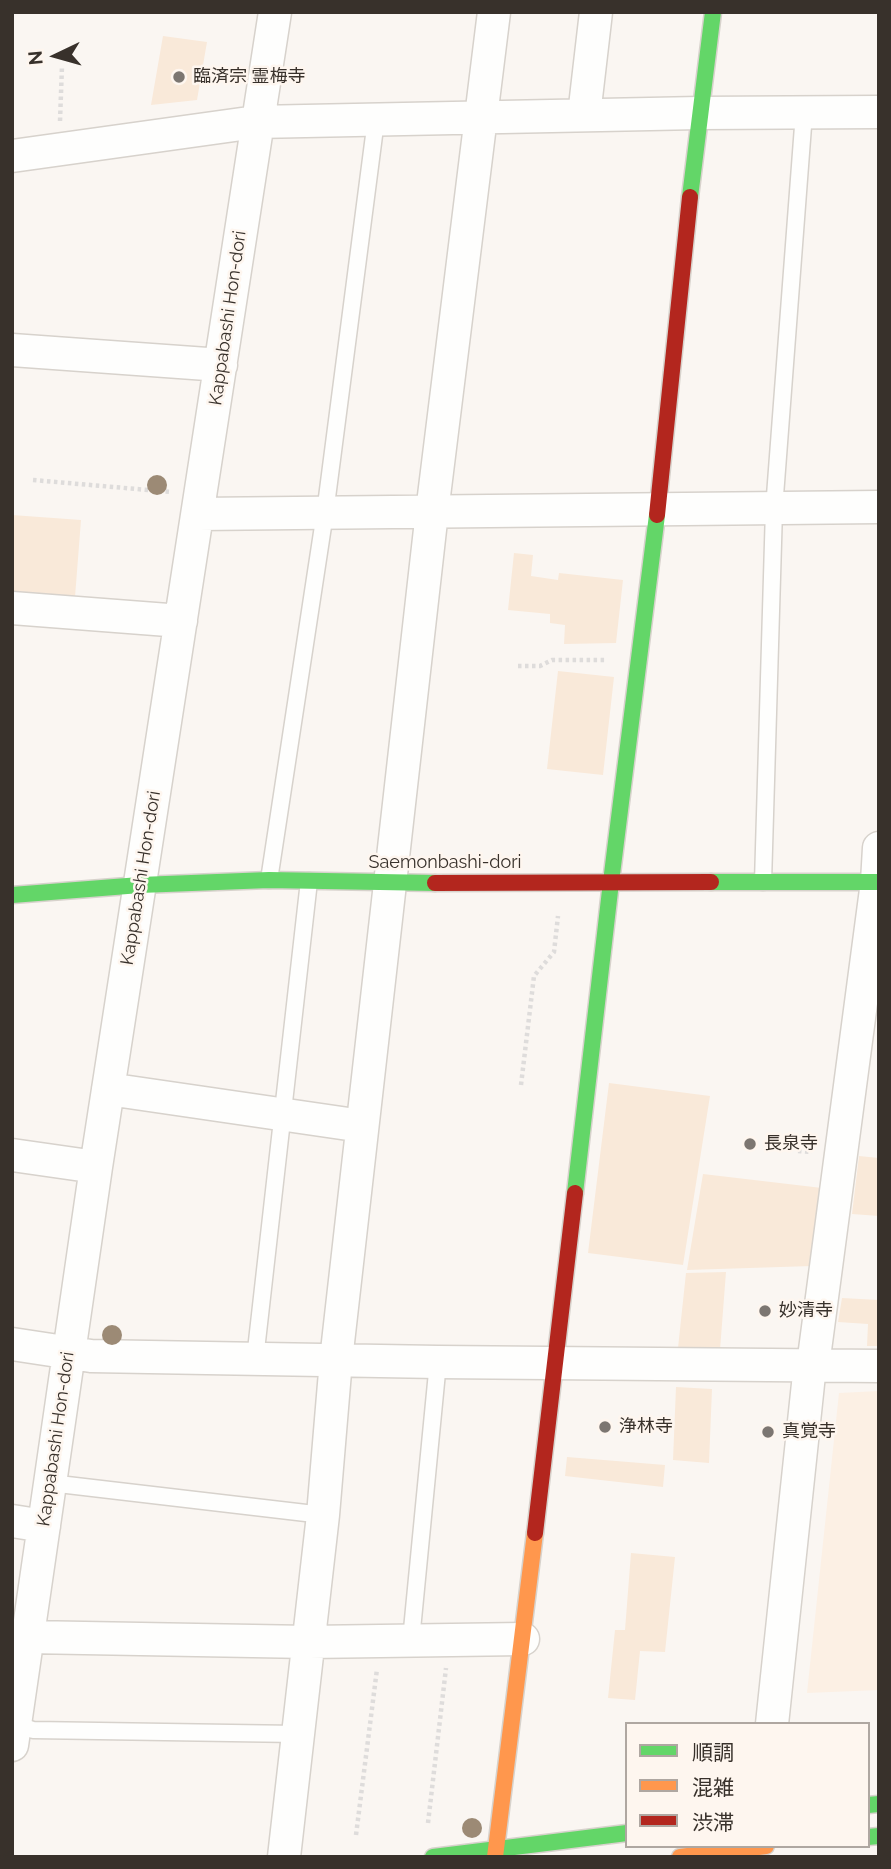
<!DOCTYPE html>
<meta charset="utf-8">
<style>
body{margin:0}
#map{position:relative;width:891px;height:1869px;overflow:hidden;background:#faf6f2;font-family:Raleway,"Noto Sans JP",sans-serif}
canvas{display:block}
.frame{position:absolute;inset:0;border:14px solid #38312b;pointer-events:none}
.legend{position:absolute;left:625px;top:1722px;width:245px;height:126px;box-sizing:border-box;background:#fef6ef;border:2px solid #afa7a1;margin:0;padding:9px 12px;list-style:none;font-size:21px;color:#38312b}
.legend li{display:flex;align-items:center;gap:14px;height:35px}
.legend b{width:35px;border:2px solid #afa7a1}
.north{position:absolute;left:21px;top:21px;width:70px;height:70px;-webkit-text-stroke:5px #fef6ef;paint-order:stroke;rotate:265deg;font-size:19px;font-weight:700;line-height:28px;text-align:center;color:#38312b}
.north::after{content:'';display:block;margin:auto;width:24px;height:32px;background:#38312b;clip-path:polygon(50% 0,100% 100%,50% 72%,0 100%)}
</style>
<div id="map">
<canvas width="891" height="1869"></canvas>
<div class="frame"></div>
<ul class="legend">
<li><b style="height:9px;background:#63d668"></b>順調</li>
<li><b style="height:9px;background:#ff974d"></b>混雑</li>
<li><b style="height:9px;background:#b3261e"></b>渋滞</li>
</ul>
<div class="north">N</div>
</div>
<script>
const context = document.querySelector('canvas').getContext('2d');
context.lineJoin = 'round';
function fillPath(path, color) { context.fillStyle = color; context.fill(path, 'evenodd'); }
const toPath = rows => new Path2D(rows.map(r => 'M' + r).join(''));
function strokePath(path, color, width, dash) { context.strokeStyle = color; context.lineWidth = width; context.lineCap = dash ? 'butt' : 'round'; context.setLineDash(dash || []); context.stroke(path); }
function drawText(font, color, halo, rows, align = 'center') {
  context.font = font + ' Raleway,"Noto Sans JP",sans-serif'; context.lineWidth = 5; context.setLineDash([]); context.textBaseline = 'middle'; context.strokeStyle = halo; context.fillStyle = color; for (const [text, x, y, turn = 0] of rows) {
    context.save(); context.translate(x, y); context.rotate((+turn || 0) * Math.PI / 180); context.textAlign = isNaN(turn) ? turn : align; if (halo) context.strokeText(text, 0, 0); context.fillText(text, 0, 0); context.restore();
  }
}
fillPath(toPath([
 [879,1391,879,1690,807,1693,839,1393]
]), '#fcf0e4');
fillPath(toPath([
 [163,36,207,42,197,100,151,105],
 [12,515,81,520,75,597,12,593],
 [514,553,533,555,531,576,558,580,559,573,623,580,616,643,564,644,565,625,550,623,550,614,508,610],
 [558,671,614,677,603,775,547,769],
 [609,1083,710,1096,683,1265,588,1253],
 [859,1156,879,1158,879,1216,852,1214],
 [703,1174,822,1188,812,1266,687,1270],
 [726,1272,720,1350,678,1348,686,1273],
 [842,1298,879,1300,879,1346,867,1346,868,1324,838,1322],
 [676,1387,712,1389,709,1463,673,1460],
 [567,1457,665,1465,663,1487,565,1476],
 [631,1553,675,1557,665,1652,640,1651,635,1700,608,1698,615,1630,625,1630]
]), '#f9e9d9');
const lane = toPath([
 [269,880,325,513,376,120],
 [763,882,774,509,804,113],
 [255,1359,309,881],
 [50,1483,323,1515],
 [411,1640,438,1362],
 [15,1724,33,1730,297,1734]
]);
const street = toPath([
 [584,115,596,12],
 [12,156,256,122,699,113,879,112],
 [12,350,221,365],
 [198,514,879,507],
 [12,608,181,621],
 [108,1089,362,1126],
 [12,1155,96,1167],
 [12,1344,91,1356,438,1362,879,1366],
 [813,1365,877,882,879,848],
 [12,1521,44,1526],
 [28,1637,309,1642,523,1639],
 [772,1724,810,1365],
 [12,1745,96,1167,275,12],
 [284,1857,323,1515,336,1360,387,910,432,512,494,12]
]);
const fast = toPath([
 [690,197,713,12],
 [711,882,879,882],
 [12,895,140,885,269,880,435,883],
 [575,1193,611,882,657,515],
 [868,1805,879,1804],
 [868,1837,879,1836],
 [433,1857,627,1833]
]);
const slow = toPath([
 [495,1857,535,1533],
 [680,1857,766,1846]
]);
const jam = toPath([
 [657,515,690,197],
 [435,883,711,882],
 [535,1533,575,1193]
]);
strokePath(lane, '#d7d2cc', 19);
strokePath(street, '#d7d2cc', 35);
strokePath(fast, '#d7d2cc', 19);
strokePath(slow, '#d7d2cc', 19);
strokePath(jam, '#d7d2cc', 19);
strokePath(toPath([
 [60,121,62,66],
 [33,480,171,492],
 [518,666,540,666,552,660,606,660],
 [521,1085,534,976,554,952,558,916],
 [798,1151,812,1152],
 [428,1823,446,1668],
 [356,1835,377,1669]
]), '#dedcdb', 4.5, [3.5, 3.5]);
strokePath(lane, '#fefefd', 16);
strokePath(street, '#fefefd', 32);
strokePath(fast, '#63d668', 16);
strokePath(slow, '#ff974d', 16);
strokePath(jam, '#b3261e', 16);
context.fillStyle = '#9c8a75';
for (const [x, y] of [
 [157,485],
 [112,1335],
 [472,1828]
]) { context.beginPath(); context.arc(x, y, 10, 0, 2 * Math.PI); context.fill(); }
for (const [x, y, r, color] of [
 [179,77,7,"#7c7671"],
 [750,1144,7,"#7c7671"],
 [765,1311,7,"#7c7671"],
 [605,1427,7,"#7c7671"],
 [768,1432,7,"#7c7671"]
]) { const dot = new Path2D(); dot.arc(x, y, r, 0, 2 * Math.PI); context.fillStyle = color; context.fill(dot); strokePath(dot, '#fef6ef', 2.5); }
drawText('18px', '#38312b', '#fef6ef', [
 ["臨済宗 霊梅寺",193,77],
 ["長泉寺",764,1144],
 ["妙清寺",779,1311],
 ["浄林寺",619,1427],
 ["真覚寺",782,1432]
], 'left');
drawText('18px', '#38312b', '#fef6ef', [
 ["Kappabashi Hon-dori",228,318,-82],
 ["Saemonbashi-dori",445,863],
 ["Kappabashi Hon-dori",141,878,-81],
 ["Kappabashi Hon-dori",56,1439,-82]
]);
</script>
